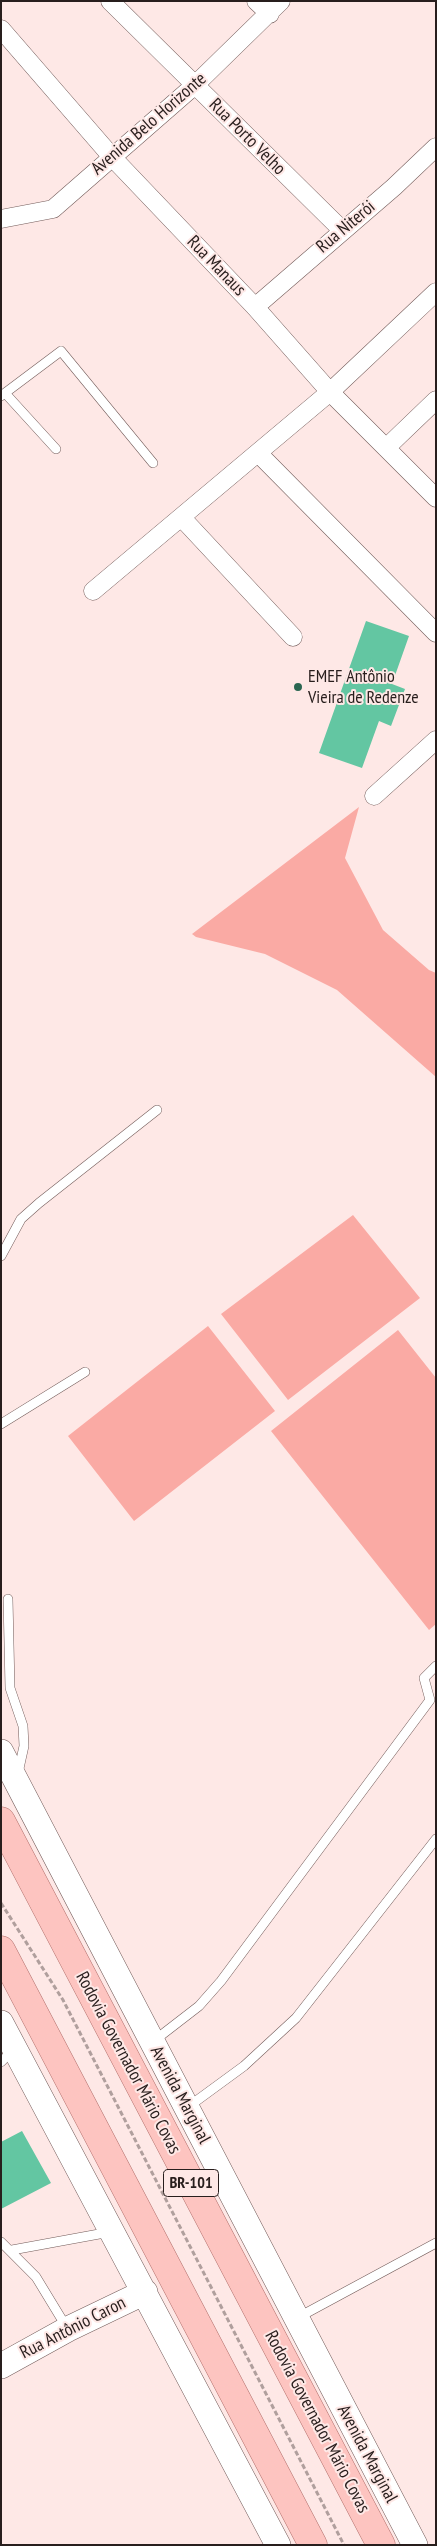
<!DOCTYPE html>
<meta charset="utf-8">
<style>
body{margin:0}
#map{position:relative;width:437px;height:2546px;overflow:hidden;background:#fee8e6;font-family:"PT Sans Narrow",sans-serif}
canvas{display:block}
.frame{position:absolute;inset:0;border:2px solid #281e1d;pointer-events:none}
</style>
<div id="map">
<canvas width="437" height="2546"></canvas>
<div class="frame"></div>
</div>
<script>
const context = document.querySelector('canvas').getContext('2d');
context.lineJoin = 'round';
function fillPath(path, color) { context.fillStyle = color; context.fill(path, 'evenodd'); }
const toPath = rows => new Path2D(rows.map(r => 'M' + r).join(''));
function strokePath(path, color, width, dash) { context.strokeStyle = color; context.lineWidth = width; context.lineCap = dash ? 'butt' : 'round'; context.setLineDash(dash || []); context.stroke(path); }
function drawText(font, color, halo, rows, align = 'center') {
  context.font = font + ' "PT Sans Narrow",sans-serif'; context.lineWidth = 4; context.setLineDash([]); context.textBaseline = 'middle'; context.strokeStyle = halo; context.fillStyle = color; for (const [text, x, y, turn = 0] of rows) {
    context.save(); context.translate(x, y); context.rotate((+turn || 0) * Math.PI / 180); context.textAlign = isNaN(turn) ? turn : align; if (halo) context.strokeText(text, 0, 0); context.fillText(text, 0, 0); context.restore();
  }
}
fillPath(toPath([
 [359,807,345,858,383,930,429,970,436,973,436,1077,337,990,265,954,196,937,192,934],
 [353,1215,420,1298,288,1400,221,1314],
 [208,1326,275,1411,134,1521,68,1436],
 [398,1330,436,1378,436,1624,429,1630,271,1431]
]), '#faaaa4');
fillPath(toPath([
 [366,621,409,636,392,684,405,689,391,726,379,721,362,768,319,753],
 [22,2131,51,2183,1,2209,1,2142]
]), '#63c6a2');
const lane = toPath([
 [5,393,56,449],
 [1,396,61,351,153,463],
 [1,1256,21,1219,39,1203,157,1110],
 [1,1424,85,1372],
 [8,1599,10,1688,23,1726,24,1746,18,1773],
 [155,2040,199,2006,221,1981,430,1700,424,1678,436,1666],
 [1,2062,13,2050],
 [188,2107,244,2066,296,2018,436,1839],
 [1,2242,36,2277,67,2328],
 [12,2250,110,2232],
 [297,2318,436,2243]
]);
const street = toPath([
 [110,1,342,230],
 [256,1,270,14],
 [1,29,112,157,255,307,330,392,436,498],
 [1,219,53,209,195,85,281,1],
 [255,307,394,187,436,147],
 [386,448,436,400],
 [258,453,436,633],
 [182,518,293,637],
 [93,591,330,392,436,292],
 [374,796,436,740]
]);
const secondary = toPath([
 [1,1752,415,2545],
 [1,2023,278,2545],
 [1,2366,68,2329,145,2292]
]);
const primary = toPath([
 [1,1821,381,2545],
 [1,1950,313,2545]
]);
strokePath(lane, '#735c5a', 10);
strokePath(street, '#735c5a', 19);
strokePath(secondary, '#735c5a', 26);
strokePath(primary, '#b2706c', 29);
strokePath(toPath([
 [1,1903,63,2000,344,2545]
]), '#b09f9d', 3, [5, 2.5]);
strokePath(lane, '#fff', 9);
strokePath(street, '#fff', 18);
strokePath(secondary, '#fff', 25);
strokePath(primary, '#fdc4c0', 28);
for (const [x, y, r, color] of [
 [298,687,5,"#2a6651"]
]) { const dot = new Path2D(); dot.arc(x, y, r, 0, 2 * Math.PI); context.fillStyle = color; context.fill(dot); strokePath(dot, '#fee8e6', 2); }
for (const [x, y, w] of [
 [191,2183,55]
]) { const box = new Path2D(); box.roundRect(x - w / 2, y - 13.5, w, 27, 4); context.fillStyle = '#fee8e6'; context.fill(box); strokePath(box, '#281e1d', 1); }
drawText('bold 16px', '#281e1d', null, [
 ["BR-101",191,2183]
]);
drawText('18px', '#281e1d', '#fee8e6', [
 ["Avenida Belo Horizonte",149,124,-41],
 ["Rua Porto Velho",247,137,45],
 ["Rua Niterói",346,227,-40],
 ["Rua Manaus",216,266,46],
 ["Rodovia Governador Mário Covas",128,2063,62],
 ["Avenida Marginal",180,2095,62],
 ["Rua Antônio Caron",73,2328,-27],
 ["Rodovia Governador Mário Covas",317,2422,62],
 ["Avenida Marginal",367,2454,62]
]);
drawText('18px', '#281e1d', '#fee8e6', [
 ["EMEF Antônio",308,677],
 ["Vieira de Redenze",308,698]
], 'left');
</script>
